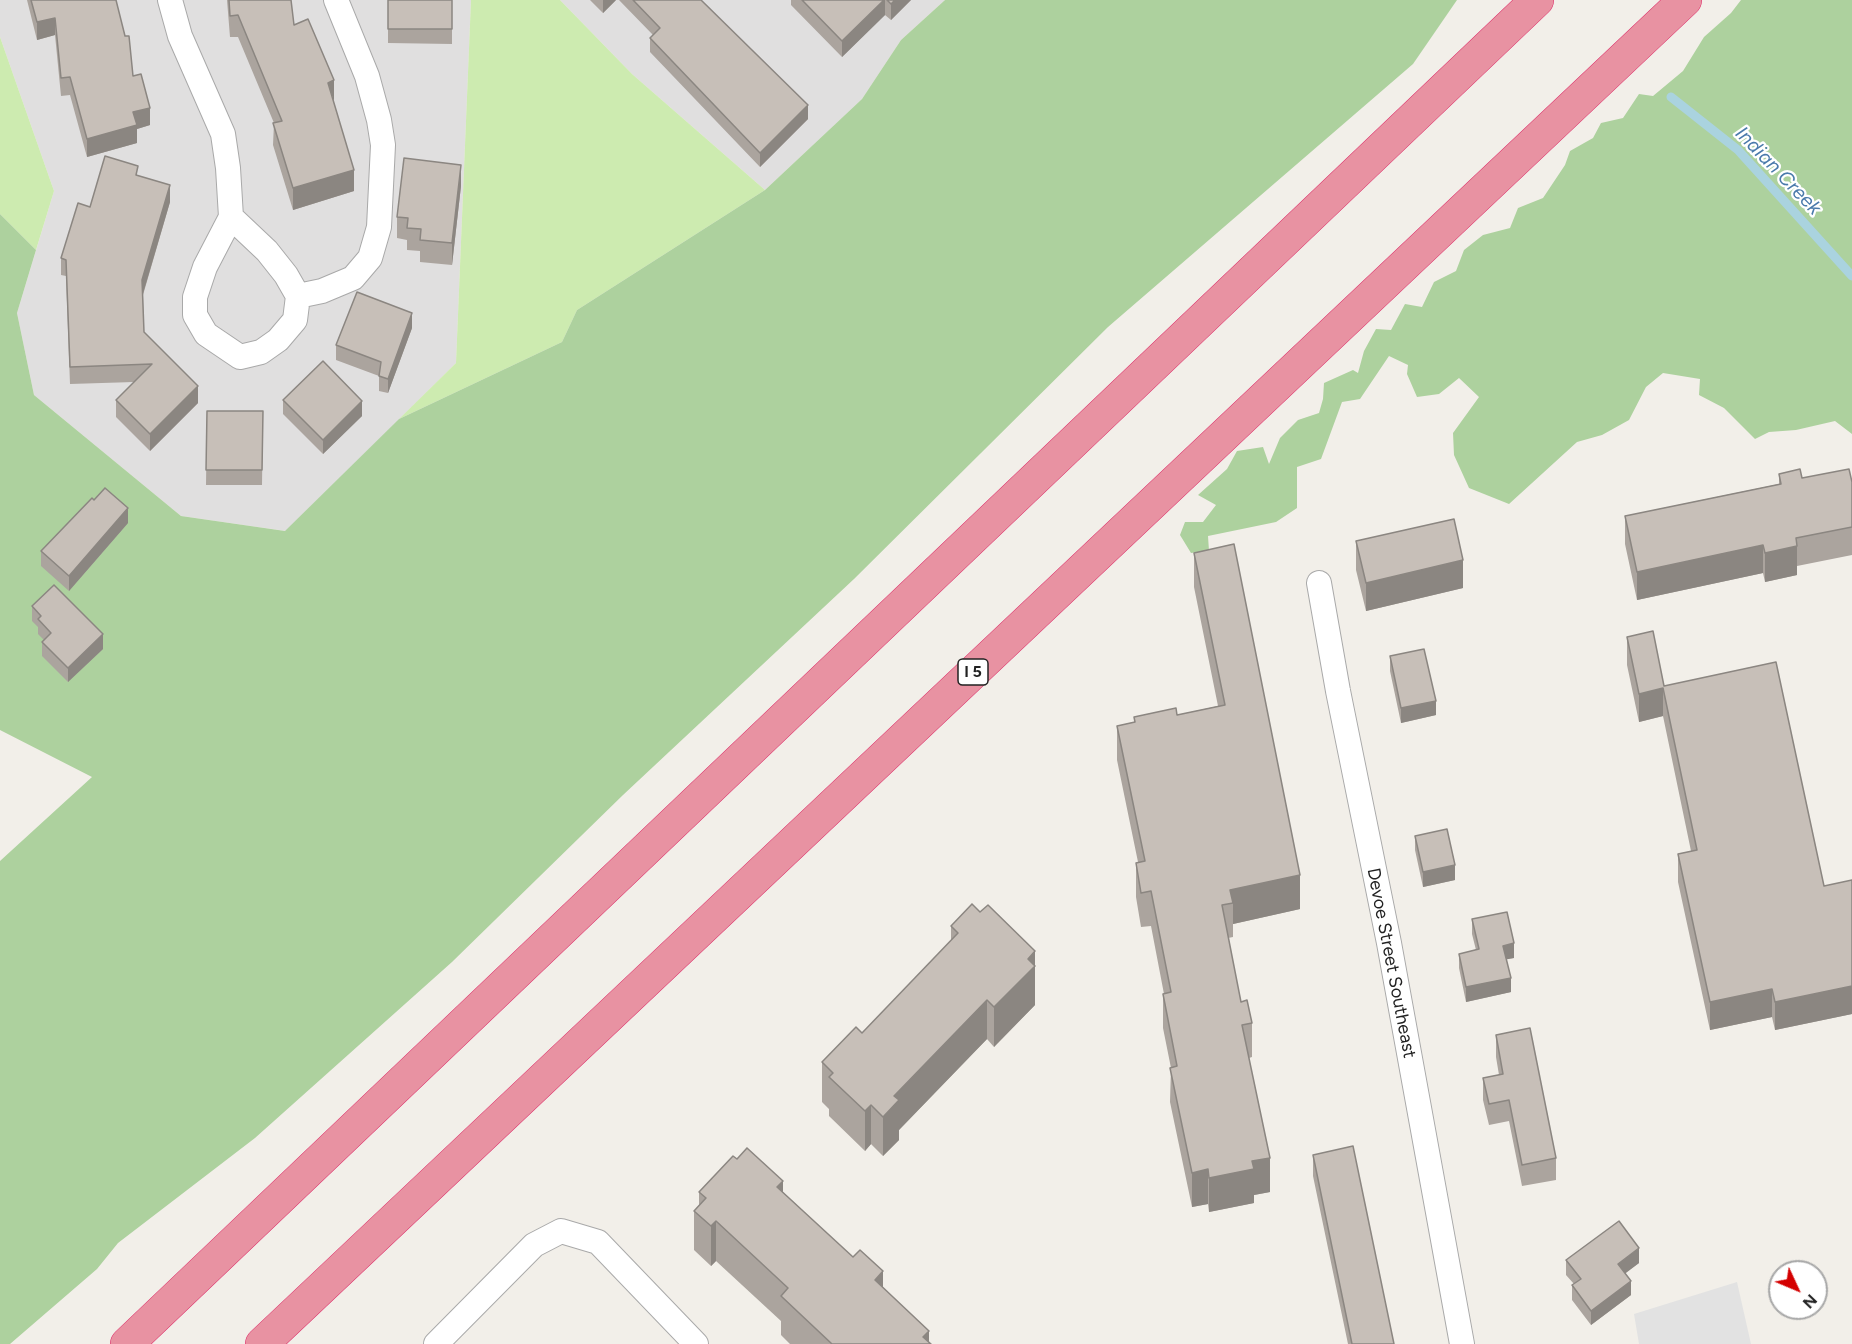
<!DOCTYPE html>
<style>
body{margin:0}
#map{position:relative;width:1852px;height:1344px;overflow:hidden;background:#f2efe9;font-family:Figtree,sans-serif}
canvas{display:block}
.north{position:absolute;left:1768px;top:1260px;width:60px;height:60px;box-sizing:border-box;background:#fff;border:2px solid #a7a7a7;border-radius:50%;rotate:134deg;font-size:16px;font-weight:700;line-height:24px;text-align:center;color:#222}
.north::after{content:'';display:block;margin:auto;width:21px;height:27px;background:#d40000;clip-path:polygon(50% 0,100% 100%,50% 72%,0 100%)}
</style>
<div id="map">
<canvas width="1852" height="1344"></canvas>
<div class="north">N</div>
</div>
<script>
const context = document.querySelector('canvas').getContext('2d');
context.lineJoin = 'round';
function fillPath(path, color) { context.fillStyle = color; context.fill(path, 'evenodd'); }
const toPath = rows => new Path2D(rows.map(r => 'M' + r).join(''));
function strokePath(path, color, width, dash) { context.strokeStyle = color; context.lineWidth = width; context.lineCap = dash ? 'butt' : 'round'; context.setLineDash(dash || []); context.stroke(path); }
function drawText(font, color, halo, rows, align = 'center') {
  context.font = font + ' Figtree,sans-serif'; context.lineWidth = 4.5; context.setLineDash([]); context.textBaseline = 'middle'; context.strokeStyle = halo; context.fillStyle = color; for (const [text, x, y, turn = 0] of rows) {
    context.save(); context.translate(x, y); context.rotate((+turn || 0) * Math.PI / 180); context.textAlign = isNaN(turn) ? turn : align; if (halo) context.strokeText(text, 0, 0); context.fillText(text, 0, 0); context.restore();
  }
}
fillPath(toPath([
 [0,0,471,0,456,363,286,531,181,516,34,395,17,313,54,191,0,37],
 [560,0,945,0,901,40,862,99,765,190,632,74]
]), '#e0dfdf');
fillPath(toPath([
 [471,0,560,0,632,74,765,190,577,310,562,342,399,419,456,363],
 [0,37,54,191,36,250,0,214]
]), '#cdebb0');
fillPath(toPath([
 [945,0,1457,0,1413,64,1108,327,854,579,623,795,452,962,255,1138,118,1243,97,1269,10,1344,0,1344,0,861,92,777,0,730,0,214,36,250,17,313,34,395,181,516,285,531,399,419,562,342,577,310,765,190,862,99,901,40],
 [1741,0,1852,0,1852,434,1835,421,1796,430,1769,432,1755,439,1724,408,1699,395,1700,379,1663,373,1646,387,1629,420,1602,435,1577,442,1509,504,1469,488,1454,455,1453,433,1479,397,1459,378,1439,394,1417,397,1407,374,1408,365,1389,356,1360,399,1342,402,1321,459,1297,467,1297,508,1276,522,1208,536,1209,551,1191,553,1180,535,1185,522,1203,522,1216,505,1198,495,1227,469,1237,451,1263,447,1269,464,1280,438,1298,420,1319,413,1323,399,1324,383,1353,370,1358,373,1364,351,1376,329,1391,330,1405,304,1422,307,1434,282,1456,271,1464,250,1483,235,1510,228,1518,208,1543,198,1565,165,1570,151,1593,138,1601,123,1623,118,1639,94,1653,96,1683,71,1704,37,1731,13]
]), '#add19e');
fillPath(toPath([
 [1737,1282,1751,1344,1639,1344,1634,1314]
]), '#e2e2e2');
strokePath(toPath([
 [1671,97,1738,150,1852,276]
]), '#aad3df', 9);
const minor = toPath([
 [170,0,180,36,223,134,228,168,231,217,205,267,195,297,195,315,206,334,240,357,261,352,278,340,295,320,298,296,286,275,267,251,231,217],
 [298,296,322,291,353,278,370,258,379,227,383,145,379,120,367,76,336,0],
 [1319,583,1338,691,1389,943,1462,1344],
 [436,1344,534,1245,561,1231,598,1242,696,1344]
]);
const motorway = toPath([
 [127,1344,1537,0],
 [262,1344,1685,0]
]);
strokePath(minor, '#a9a9a9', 26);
strokePath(motorway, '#dc2a67', 34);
strokePath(minor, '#fff', 24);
strokePath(motorway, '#e892a2', 33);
fillPath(toPath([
 [27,0,116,0,133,76,150,125,137,129,137,143,87,157,70,95,61,96,55,35,37,40],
 [227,0,291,0,294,25,333,102,354,191,293,210,273,145,274,123,238,37,230,37],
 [388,0,452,0,452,44,388,43],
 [590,0,616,0,603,13],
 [619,0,701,0,808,119,760,167,650,52,650,38,653,35],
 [791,0,911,0,891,20,885,15,842,57,791,5],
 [138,176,170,202,143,295,144,332,198,403,150,451,116,417,116,400,134,382,70,384,66,276,61,275,61,258,90,207],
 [461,186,452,265,420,262,420,251,407,250,407,240,397,238,397,217],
 [412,328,388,393,379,391,379,376,336,360,336,345],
 [283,400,362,416,323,454,283,414],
 [207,411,263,411,262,485,206,485],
 [1779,474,1802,478,1852,482,1852,555,1797,566,1797,575,1765,582,1763,573,1637,600,1625,544,1625,516,1779,484],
 [128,523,69,591,41,566,41,551],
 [1356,541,1463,588,1366,611,1356,570],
 [1194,553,1300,909,1233,924,1233,937,1228,938,1241,1002,1252,1023,1252,1057,1249,1058,1270,1192,1254,1195,1254,1203,1209,1212,1208,1204,1192,1207,1170,1102,1171,1068,1163,1028,1163,994,1164,994,1151,926,1141,927,1136,897,1136,863,1138,862,1117,760,1117,726,1134,722,1134,717,1177,715,1218,706,1194,587],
 [32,606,103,649,68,682,42,656,42,642,44,640,38,634,38,627,32,621],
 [1627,637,1664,686,1824,886,1852,880,1852,1014,1775,1030,1772,1017,1710,1030,1678,882,1678,854,1691,851,1663,716,1639,722,1627,665],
 [1390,656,1436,715,1401,723,1390,671],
 [1415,836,1455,880,1423,887,1415,850],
 [1472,919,1514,958,1506,959,1511,992,1466,1002,1459,968,1459,954,1476,950,1472,934],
 [951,926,1035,991,1035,1005,994,1047,987,1039,899,1130,899,1140,883,1156,871,1144,865,1151,829,1116,829,1109,822,1102,822,1062,862,1033,951,941],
 [1496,1035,1556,1158,1556,1180,1522,1186,1509,1121,1489,1125,1483,1100,1483,1078,1499,1075,1496,1057],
 [1313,1155,1394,1344,1348,1344,1313,1176],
 [737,1159,783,1192,883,1287,931,1344,790,1344,781,1335,781,1321,716,1261,711,1266,694,1250,694,1211,699,1205,699,1192],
 [1566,1260,1639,1263,1625,1273,1631,1295,1591,1325,1572,1300,1572,1285,1574,1284,1566,1275]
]), '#aba49e');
fillPath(toPath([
 [603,0,616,0,603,13],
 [884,0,885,0,885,15,842,57,842,41],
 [895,0,911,0,891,20,891,4],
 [55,18,55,35,37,40,37,22],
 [334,80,334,102,328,83],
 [808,105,808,119,760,167,760,153],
 [150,108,150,125,137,129,137,143,87,157,87,139,133,112],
 [461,165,461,186,452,265,452,243],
 [354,170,354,191,293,210,293,188],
 [170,185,170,202,142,297,142,280],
 [412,313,412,328,388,393,388,379],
 [198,386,198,403,150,451,150,434],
 [362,401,362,416,323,454,323,440],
 [128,508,128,523,69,591,69,576],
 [1763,545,1763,573,1637,600,1637,572],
 [1797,546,1797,575,1765,582,1765,553],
 [1463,560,1463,588,1366,611,1366,583],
 [103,634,103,649,68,682,68,668],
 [1663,688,1663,716,1639,722,1639,694],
 [1436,701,1436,715,1401,723,1401,708],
 [1455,865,1455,880,1423,887,1423,872],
 [1300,875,1300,909,1233,924,1233,903,1230,890],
 [1514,943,1514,958,1503,960,1503,946],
 [1035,951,1035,1005,994,1047,994,1007,1028,959],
 [1511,978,1511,992,1466,1002,1466,987],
 [1852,986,1852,1014,1775,1030,1775,1002],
 [1772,989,1772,1017,1710,1030,1710,1002],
 [987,1000,987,1039,899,1130,899,1140,883,1156,883,1117,894,1096],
 [871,1105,871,1144,865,1151,865,1111],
 [1270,1158,1270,1192,1254,1195,1254,1203,1209,1212,1209,1178,1252,1161],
 [1208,1169,1208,1204,1192,1207,1192,1173],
 [783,1181,783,1221,777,1187],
 [716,1221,716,1261,711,1266,711,1226],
 [1639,1248,1639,1263,1618,1279,1618,1264],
 [883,1271,883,1310,875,1280],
 [1631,1281,1631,1295,1591,1325,1591,1311],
 [929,1331,929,1344,923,1337]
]), '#8b8681');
const building = toPath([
 [31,0,116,0,125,36,129,36,133,76,141,74,150,108,133,112,137,125,87,139,70,77,61,78,55,18,37,22,31,0],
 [229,0,291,0,294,25,308,19,334,80,328,83,354,170,293,188,273,123,282,121,238,15,230,16,229,0],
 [388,0,452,0,452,29,388,29,388,0],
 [633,0,701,0,808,105,760,153,650,38,660,28,633,0],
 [802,0,884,0,842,41,802,0],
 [887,0,895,0,891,4,887,0],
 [105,156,138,166,136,175,170,185,142,280,144,332,198,386,150,434,116,400,152,364,70,367,66,260,61,258,78,203,90,207,105,156],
 [404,158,461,165,452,243,420,240,421,229,407,228,408,218,397,217,404,158],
 [357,292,412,313,388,379,379,376,381,362,336,345,357,292],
 [323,361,362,401,323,440,283,400,323,361],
 [207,411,263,411,262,470,206,470,207,411],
 [1800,469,1802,478,1849,469,1852,482,1852,527,1796,538,1797,546,1765,553,1763,545,1637,572,1625,516,1781,484,1779,474,1800,469],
 [105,488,128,508,69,576,41,551,92,498,94,500,105,488],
 [1454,519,1463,560,1366,583,1356,541,1454,519],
 [1234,544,1300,875,1230,890,1233,903,1222,905,1241,1002,1247,1000,1252,1023,1242,1025,1270,1158,1252,1161,1254,1169,1209,1178,1208,1169,1192,1173,1170,1068,1177,1066,1163,994,1171,992,1151,891,1141,893,1136,863,1145,861,1117,726,1135,722,1134,717,1176,708,1177,715,1225,705,1194,553,1234,544],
 [54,585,103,634,68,668,42,642,51,633,38,619,41,616,32,606,54,585],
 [1653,631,1664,686,1776,662,1824,886,1852,880,1852,986,1775,1002,1772,989,1710,1002,1678,854,1697,850,1663,688,1639,694,1627,637,1653,631],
 [1424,649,1436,701,1401,708,1390,656,1424,649],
 [1447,829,1455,865,1423,872,1415,836,1447,829],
 [972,904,980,912,988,905,1035,951,1028,959,1035,966,994,1007,987,1000,894,1096,899,1100,883,1117,871,1105,865,1111,829,1077,833,1073,822,1062,856,1027,862,1033,958,933,951,926,972,904],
 [1507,912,1514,943,1503,946,1511,978,1466,987,1459,954,1479,949,1472,919,1507,912],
 [1530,1028,1556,1158,1522,1165,1509,1100,1489,1104,1483,1078,1503,1074,1496,1035,1530,1028],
 [1353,1146,1394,1344,1352,1344,1313,1155,1353,1146],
 [747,1148,783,1181,777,1187,853,1257,860,1250,883,1271,875,1280,929,1331,923,1337,931,1344,832,1344,781,1296,788,1288,716,1221,711,1226,694,1211,706,1198,699,1192,733,1156,737,1159,747,1148],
 [1619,1221,1639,1248,1618,1264,1631,1281,1591,1311,1572,1285,1581,1279,1566,1260,1619,1221]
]);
fillPath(building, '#c7bfb8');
strokePath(building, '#8b8681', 1.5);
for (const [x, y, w] of [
 [973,672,30]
]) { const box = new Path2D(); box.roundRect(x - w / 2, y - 13, w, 26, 4.5); context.fillStyle = '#fff'; context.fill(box); strokePath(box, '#222', 1.5); }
drawText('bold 16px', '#222', null, [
 ["I 5",973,672]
]);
drawText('18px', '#222', '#fff', [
 ["Devoe Street Southeast",1391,963,79]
]);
drawText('italic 20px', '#4a7aab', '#fff', [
 ["Indian Creek",1778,171,46]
]);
</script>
